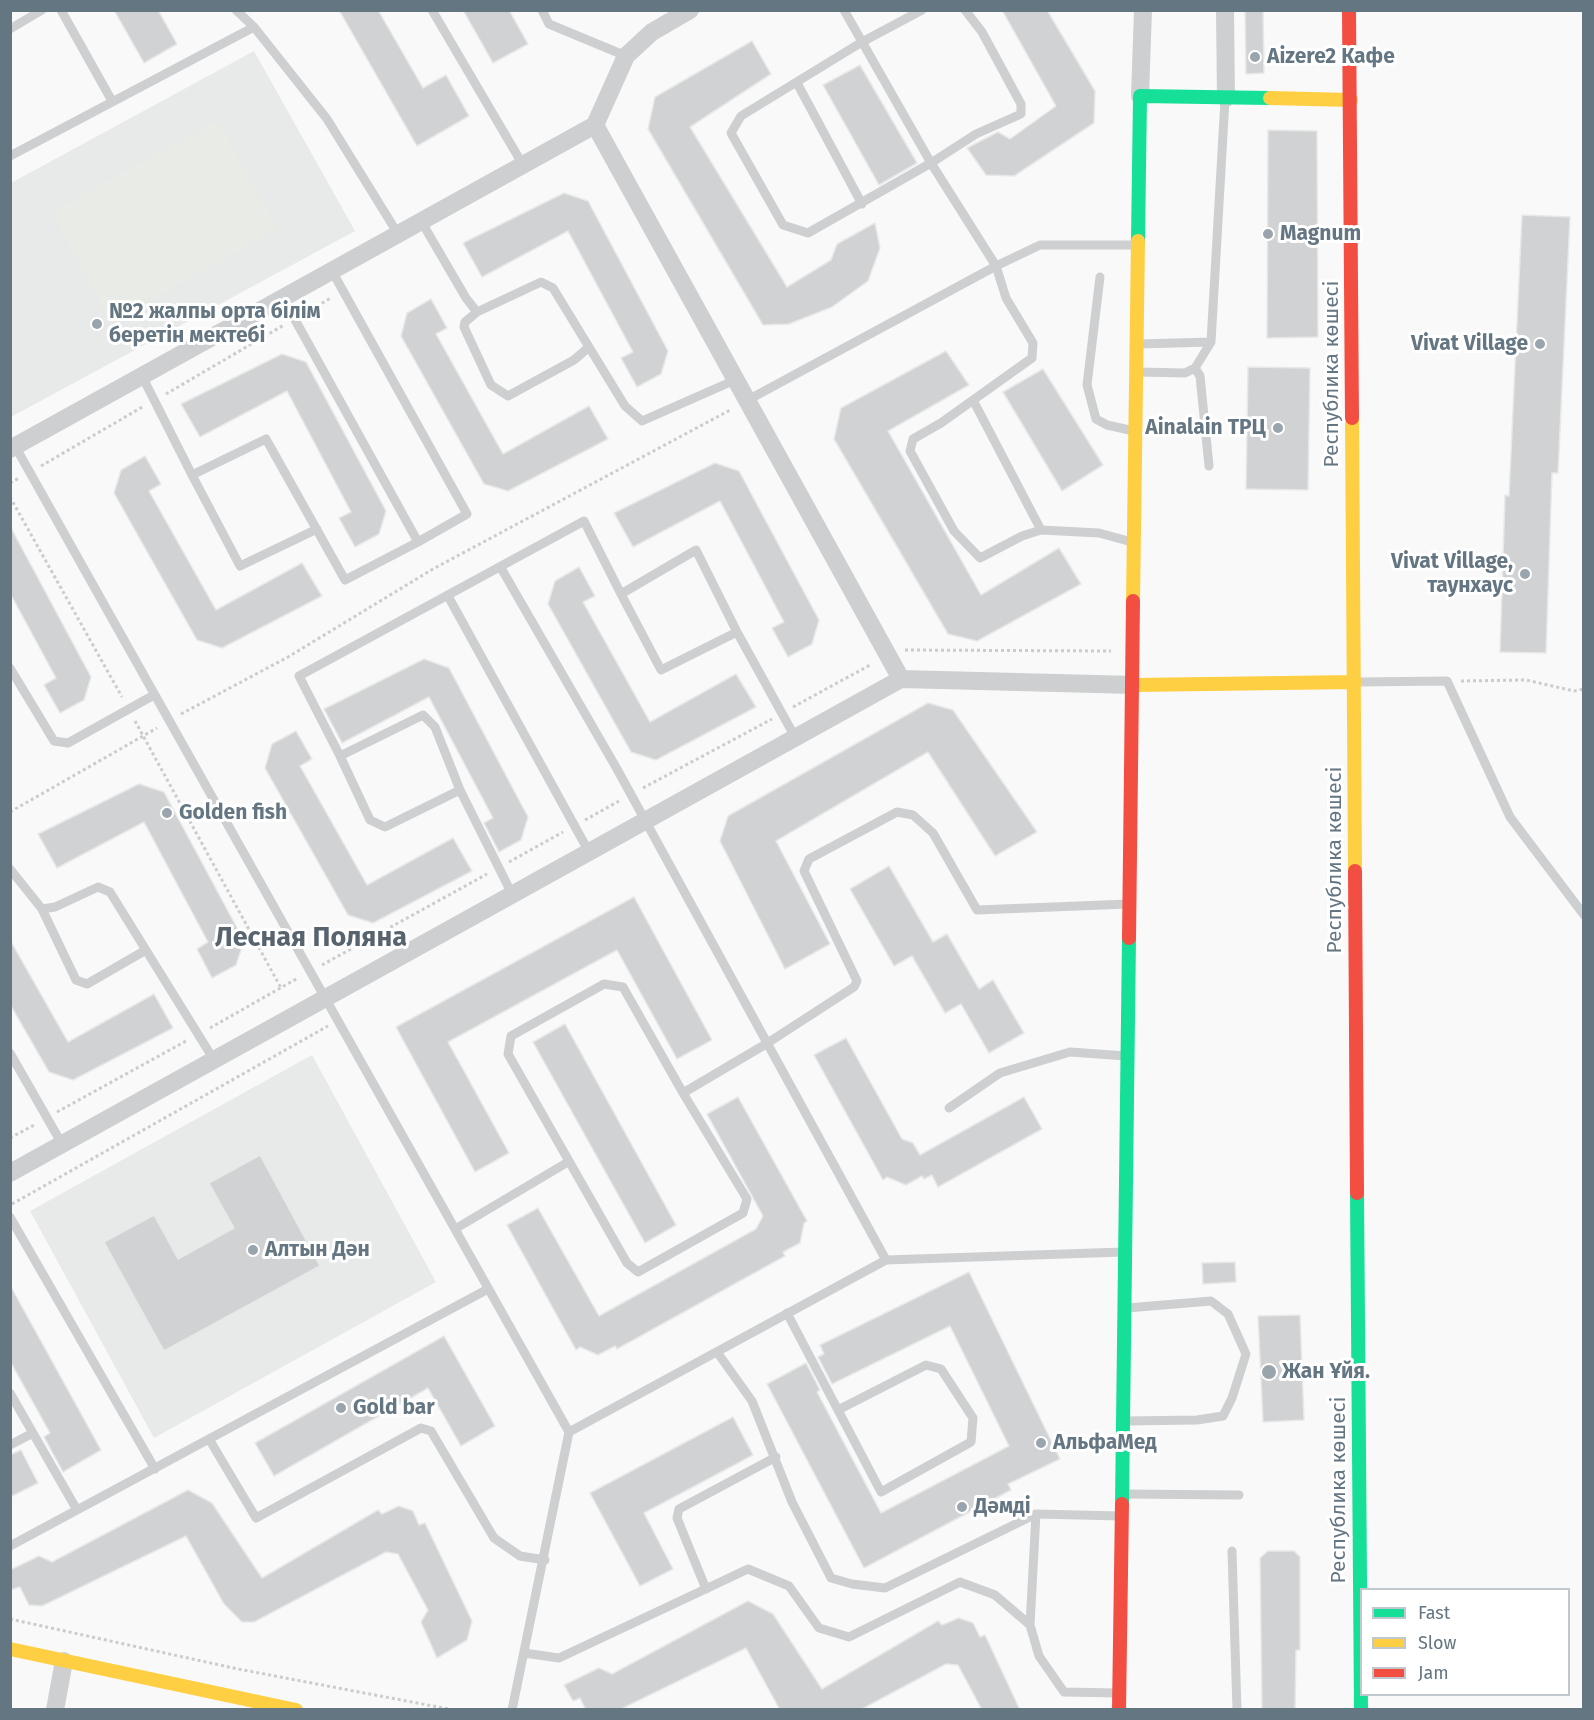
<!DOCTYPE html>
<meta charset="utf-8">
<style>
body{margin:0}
#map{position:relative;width:1594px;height:1720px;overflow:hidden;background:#f9f9f9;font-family:"Fira Sans",sans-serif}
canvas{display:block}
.frame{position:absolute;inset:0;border:12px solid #657683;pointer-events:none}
.legend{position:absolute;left:1360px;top:1588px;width:210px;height:108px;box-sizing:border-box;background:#fff;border:2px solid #c1c8cd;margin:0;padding:8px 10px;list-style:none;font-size:18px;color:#657683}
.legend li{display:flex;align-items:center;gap:12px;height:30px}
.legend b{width:30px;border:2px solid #c1c8cd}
</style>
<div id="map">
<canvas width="1594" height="1720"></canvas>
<div class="frame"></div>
<ul class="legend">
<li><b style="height:8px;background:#16e098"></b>Fast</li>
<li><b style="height:8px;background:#ffcf43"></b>Slow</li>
<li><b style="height:8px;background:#f24e42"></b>Jam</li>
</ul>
</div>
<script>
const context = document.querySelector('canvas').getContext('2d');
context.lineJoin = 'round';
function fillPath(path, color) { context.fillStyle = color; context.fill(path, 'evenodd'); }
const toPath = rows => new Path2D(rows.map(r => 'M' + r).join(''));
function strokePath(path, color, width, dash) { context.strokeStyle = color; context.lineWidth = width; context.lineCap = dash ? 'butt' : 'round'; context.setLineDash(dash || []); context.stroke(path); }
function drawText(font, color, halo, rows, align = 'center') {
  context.font = font + ' "Fira Sans",sans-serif'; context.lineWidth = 6; context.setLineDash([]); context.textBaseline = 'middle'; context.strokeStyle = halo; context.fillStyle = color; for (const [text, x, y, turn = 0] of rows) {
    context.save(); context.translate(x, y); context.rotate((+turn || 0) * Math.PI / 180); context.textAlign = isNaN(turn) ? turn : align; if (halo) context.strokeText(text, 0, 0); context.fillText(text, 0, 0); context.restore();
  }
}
fillPath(toPath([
 [254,51,355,231,11,417,11,183],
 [312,1055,436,1282,154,1438,30,1211]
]), '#e8e9e9');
fillPath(toPath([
 [218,120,278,229,111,322,51,212]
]), '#e8ebe6');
const building = toPath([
 [114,10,158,10,177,44,144,63,114,10],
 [339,10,378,10,423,88,446,75,469,116,417,146,339,10],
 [463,10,509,10,528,44,493,63,463,10],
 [1002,10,1047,10,1095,91,1094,123,1014,176,986,175,967,148,998,132,1010,139,1056,106,1002,10],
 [1245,10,1263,10,1264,73,1246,74,1245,10],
 [752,41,771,74,690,127,787,287,831,260,837,244,875,223,880,248,868,281,832,307,789,324,763,325,648,129,655,97,752,41],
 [860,65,917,163,879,185,823,85,860,65],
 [1268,130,1317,131,1318,337,1267,338,1268,130],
 [564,193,588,201,668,351,661,374,637,387,621,358,633,352,568,231,482,277,463,243,564,193],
 [1522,215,1570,217,1558,473,1552,473,1546,653,1500,652,1505,495,1509,496,1522,215],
 [431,299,447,328,436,334,503,454,589,406,608,439,508,491,484,484,401,336,407,313,431,299],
 [946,351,969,385,888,431,981,595,1059,548,1081,584,977,641,948,634,834,439,841,408,946,351],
 [282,354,306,362,386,511,379,534,355,547,339,518,351,512,287,391,200,437,181,404,282,354],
 [1248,367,1310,368,1308,490,1246,489,1248,367],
 [1043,369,1103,465,1062,491,1003,392,1043,369],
 [145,456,161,484,149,491,216,610,302,563,322,596,222,648,197,640,114,493,121,470,145,456],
 [715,463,739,471,819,620,812,644,788,657,772,628,784,622,720,501,633,547,614,513,715,463],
 [10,526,91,677,84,700,60,713,44,685,56,678,10,593,10,526],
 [579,567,595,596,583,602,650,722,736,674,756,707,656,760,631,752,548,604,555,581,579,567],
 [424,659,449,668,528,817,521,840,499,852,484,823,493,818,429,697,342,743,324,709,424,659],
 [928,703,953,710,1037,832,995,856,928,752,776,841,830,944,785,969,720,841,728,816,928,703],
 [296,731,312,759,300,766,367,885,453,838,472,871,373,923,348,915,265,768,272,744,296,731],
 [139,784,164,792,244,941,236,965,212,978,197,949,208,942,144,822,57,868,38,834,139,784],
 [889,866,933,942,947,934,979,989,993,980,1024,1033,989,1053,961,1004,945,1013,912,956,894,966,850,889,889,866],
 [634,897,712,1040,677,1059,617,950,448,1042,509,1153,475,1172,396,1027,634,897],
 [10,940,68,1042,154,994,173,1028,73,1080,49,1072,10,1004,10,940],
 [565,1024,676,1225,645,1243,533,1042,565,1024],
 [846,1038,902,1139,913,1143,920,1155,1024,1097,1042,1129,938,1187,932,1175,924,1179,922,1176,906,1185,887,1177,883,1180,814,1055,846,1038],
 [738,1097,807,1221,804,1223,800,1243,783,1252,785,1256,617,1349,615,1346,598,1355,580,1347,576,1350,507,1225,538,1208,599,1316,756,1229,763,1216,707,1114,738,1097],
 [260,1155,320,1266,164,1351,104,1242,154,1215,178,1259,234,1228,209,1183,260,1155],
 [1235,1262,1236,1282,1203,1284,1202,1263,1235,1262],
 [969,1272,1060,1459,1008,1484,1011,1490,864,1568,767,1384,806,1363,820,1390,817,1392,881,1513,1009,1446,950,1326,832,1384,818,1357,824,1354,820,1345,969,1272],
 [10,1285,101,1450,63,1472,44,1437,50,1433,10,1361,10,1285],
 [1300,1315,1304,1420,1263,1422,1258,1316,1300,1315],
 [444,1336,495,1426,461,1446,428,1388,274,1476,255,1443,444,1336],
 [733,1417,753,1455,644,1513,673,1569,640,1586,590,1493,733,1417],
 [21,1450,38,1483,10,1497,10,1455,21,1450],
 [188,1490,212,1503,262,1578,378,1510,382,1514,399,1506,413,1511,419,1525,425,1523,472,1621,467,1640,437,1658,421,1622,428,1610,398,1554,386,1552,254,1622,242,1622,224,1604,186,1536,42,1606,29,1605,20,1587,10,1590,10,1570,39,1556,52,1562,188,1490],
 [1268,1551,1294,1551,1300,1557,1300,1650,1296,1650,1295,1710,1262,1710,1260,1558,1268,1551],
 [748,1601,773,1614,822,1689,938,1621,942,1625,959,1618,973,1623,980,1637,985,1635,1020,1710,982,1710,958,1665,946,1664,860,1710,780,1710,746,1648,619,1710,586,1710,580,1698,573,1701,564,1685,599,1668,612,1674,748,1601]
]);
fillPath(building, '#d0d2d3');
strokePath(building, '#e8e8e8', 1.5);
strokePath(toPath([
 [306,312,331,298],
 [166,394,284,325],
 [41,466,144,406],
 [10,483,19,478],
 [10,497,122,697],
 [905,650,1111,651],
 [1461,681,1526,680,1574,691,1584,689],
 [793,707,872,664],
 [181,714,288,657,433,569,732,409],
 [135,721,281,988],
 [643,788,772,719],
 [10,812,157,728],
 [585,820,619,801],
 [509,862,563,832],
 [322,965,487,874],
 [210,1028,298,978],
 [57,1112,186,1041],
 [10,1138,36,1124],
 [12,1204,328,1026],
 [10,1619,238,1669,454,1710]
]), '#cbcccd', 3, [3, 3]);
strokePath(toPath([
 [61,10,112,101],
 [236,10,254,27],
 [432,10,523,165],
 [542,10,549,24,626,56],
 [922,10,862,42,741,116,731,133,783,225,808,233,931,163,976,134,1021,114,1021,104,982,32,965,10],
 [10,29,42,10],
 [797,83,862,204],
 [10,156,254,27,327,119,398,234],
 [421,221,466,298,477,312,541,282,553,288,625,406,642,421,735,380],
 [1100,277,1087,385,1096,419,1107,425,1134,431],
 [283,298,418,542],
 [477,312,465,322,464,327,491,385,508,396,574,360,589,347],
 [1139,344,1211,342],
 [1195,368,1200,376,1209,466],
 [1138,372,1185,373,1195,368,1211,342,1225,100],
 [142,376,192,475,266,439,345,580,418,542,467,514,332,271],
 [973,400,1041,530],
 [746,401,996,266,931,163,844,10],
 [15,446,569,1432],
 [192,475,240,566,317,529],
 [1132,542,1099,533,1041,530,1022,536,980,558,954,531,910,451,913,439,941,423,1032,358,1033,343,1006,298,996,266,1040,245,1136,245],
 [501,568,617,769,886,1260,1123,1252],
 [448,596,589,852],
 [737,632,795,737],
 [10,668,54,741,68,743,154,695],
 [1358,682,1447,681,1510,817,1584,915],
 [340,756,370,820,385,827,460,790],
 [10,869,42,909,55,907,98,887,110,892,214,1060],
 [512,894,460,790,435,727,423,715,340,756,299,676,584,521,621,594,661,670,737,632,696,550,621,594],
 [42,909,76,980,87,984,146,950],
 [604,984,623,987,683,1093,747,1199,743,1213,638,1272,627,1263,508,1054,511,1036,604,984],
 [10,1053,62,1144],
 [683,1093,766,1044,854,987,857,981,804,871,809,859,897,812,913,815,933,833,977,910,1128,904],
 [949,1108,1000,1073,1070,1052,1126,1056],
 [10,1217,155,1469],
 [455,1229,568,1162],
 [787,1313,881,1492,971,1442,973,1418,941,1369,926,1365,838,1410],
 [717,1352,752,1401,792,1502,831,1578,852,1584,885,1588,1036,1514],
 [10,1393,77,1510],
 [1126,1421,1197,1420,1223,1416,1232,1398,1246,1354,1228,1314,1211,1301,1127,1308],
 [209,1439,256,1518,421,1428,431,1431,494,1538,520,1556,545,1560],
 [10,1445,33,1433],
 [1125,1494,1239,1495],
 [10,1546,488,1289],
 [1232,1551,1237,1710],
 [706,1589,677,1518,679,1509,776,1457],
 [524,1653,559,1658,748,1569,789,1586,819,1628,849,1637,960,1582,995,1595,1030,1625],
 [1117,1693,1064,1692,1039,1656,1030,1625,1036,1514,1121,1516],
 [512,1710,569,1432,886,1260]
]), '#cecfd0', 9);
strokePath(toPath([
 [1225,10,1226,98],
 [1140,96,1143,10],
 [595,125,901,679],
 [10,449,595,125,626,56,652,32,690,10],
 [10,1173,901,679,1134,685],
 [55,1710,64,1661]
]), '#cecfd0', 18);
strokePath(toPath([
 [1138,241,1140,96,1270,98],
 [1357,1193,1361,1710],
 [1122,1504,1129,938]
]), '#16e098', 14);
strokePath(toPath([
 [1270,98,1351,100],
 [1352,418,1355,871],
 [1133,601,1138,241],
 [1134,685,1355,682],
 [10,1649,296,1710]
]), '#ffcf43', 14);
strokePath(toPath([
 [1349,10,1352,418],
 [1355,871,1357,1193],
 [1129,938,1133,601],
 [1119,1710,1122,1504]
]), '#f24e42', 14);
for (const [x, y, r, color] of [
 [1255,57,6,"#99a4ac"],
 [1268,234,6,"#99a4ac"],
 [97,324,6,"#99a4ac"],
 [1540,344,6,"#99a4ac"],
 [1278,428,6,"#99a4ac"],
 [1525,574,6,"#99a4ac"],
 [167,813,6,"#99a4ac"],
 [253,1250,6,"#99a4ac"],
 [1269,1372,8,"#99a4ac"],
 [341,1408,6,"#99a4ac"],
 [1041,1443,6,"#99a4ac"],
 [962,1507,6,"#99a4ac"]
]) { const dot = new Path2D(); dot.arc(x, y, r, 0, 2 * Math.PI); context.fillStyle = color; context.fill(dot); strokePath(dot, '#fff', 2); }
drawText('bold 21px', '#657683', '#fff', [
 ["Aizere2 Кафе",1267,57],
 ["Magnum",1280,234],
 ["№2 жалпы орта білім",109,312],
 ["беретін мектебі",109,336],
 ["Vivat Village",1528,344,"right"],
 ["Ainalain ТРЦ",1266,428,"right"],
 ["Vivat Village,",1513,562,"right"],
 ["таунхаус",1513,586,"right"],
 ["Golden fish",179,813],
 ["Алтын Дән",265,1250],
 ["Жан Ұйя.",1282,1372],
 ["Gold bar",353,1408],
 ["АльфаМед",1053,1443],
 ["Дәмді",974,1507]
], 'left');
drawText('21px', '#657683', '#fff', [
 ["Республика көшесі",1332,374,-90],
 ["Республика көшесі",1335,860,-90],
 ["Республика көшесі",1339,1490,-90]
]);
drawText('bold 27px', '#57646e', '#fff', [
 ["Лесная Поляна",311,938]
]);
</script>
